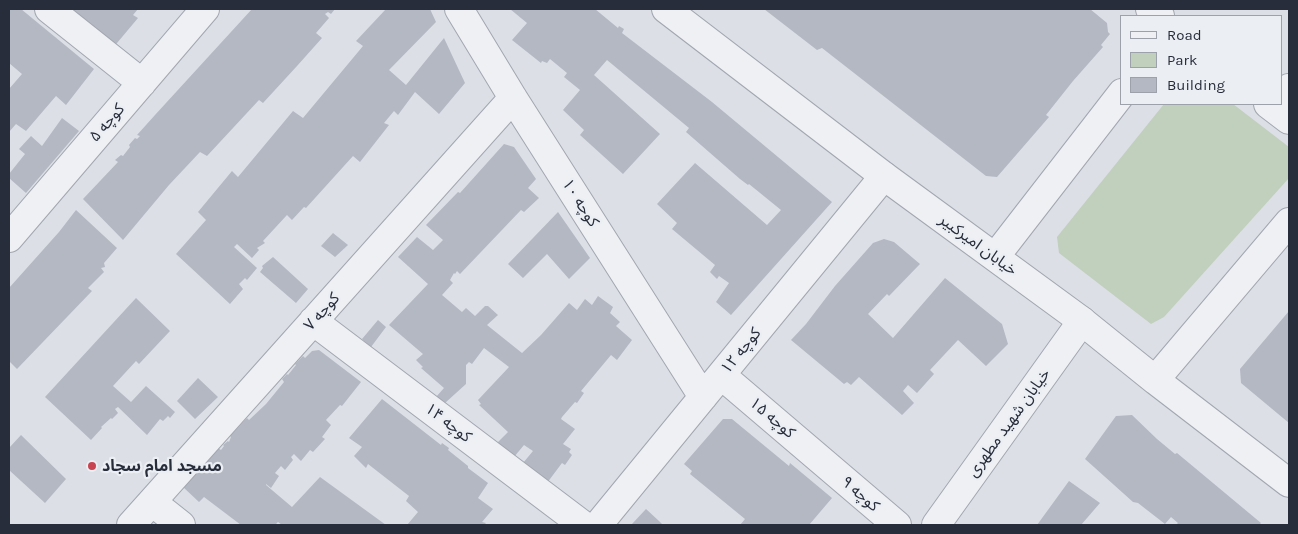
<!DOCTYPE html>
<meta charset="utf-8">
<style>
body{margin:0}
#map{position:relative;width:1298px;height:534px;overflow:hidden;background:#dcdfe6;font-family:Karla,sans-serif}
canvas{display:block}
.frame{position:absolute;inset:0;border:10px solid #272d3b;pointer-events:none}
.legend{position:absolute;left:1120px;top:15px;width:162px;height:90px;box-sizing:border-box;background:#ebeef3;border:1px solid #9da1a9;margin:0;padding:6px 9px;list-style:none;font-size:15px;color:#272d3b}
.legend li{display:flex;align-items:center;gap:10px;height:25px}
.legend b{width:25px;border:1px solid #9da1a9}
</style>
<div id="map">
<canvas width="1298" height="534"></canvas>
<div class="frame"></div>
<ul class="legend">
<li><b style="height:6px;background:#eef0f4"></b>Road</li>
<li><b style="height:14px;background:#c1cfbd"></b>Park</li>
<li><b style="height:14px;background:#b4b8c2"></b>Building</li>
</ul>
</div>
<script>
const context = document.querySelector('canvas').getContext('2d');
context.lineJoin = 'round';
function fillPath(path, color) { context.fillStyle = color; context.fill(path, 'evenodd'); }
const toPath = rows => new Path2D(rows.map(r => 'M' + r).join(''));
function strokePath(path, color, width, dash) { context.strokeStyle = color; context.lineWidth = width; context.lineCap = dash ? 'butt' : 'round'; context.setLineDash(dash || []); context.stroke(path); }
function drawText(font, color, halo, rows, align = 'center') {
  context.font = font + ' Karla,"Noto Sans Arabic",sans-serif'; context.lineWidth = 4.5; context.setLineDash([]); context.textBaseline = 'middle'; context.strokeStyle = halo; context.fillStyle = color; for (const [text, x, y, turn = 0] of rows) {
    context.save(); context.translate(x, y); context.rotate((+turn || 0) * Math.PI / 180); context.textAlign = isNaN(turn) ? turn : align; if (halo) context.strokeText(text, 0, 0); context.fillText(text, 0, 0); context.restore();
  }
}
fillPath(toPath([
 [1164,104,1233,104,1289,147,1289,178,1164,317,1151,324,1059,253,1057,237]
]), '#c1cfbd');
fillPath(toPath([
 [9,9,21,9,94,69,66,105,56,96,26,131,16,124,9,132,9,89,22,74,9,63],
 [61,9,138,9,133,15,138,18,112,49],
 [252,9,335,9,331,14,328,12,325,14,329,18,316,33,322,38,297,66,263,103,259,100,207,156,200,152,169,185,123,240,83,199,118,162,115,160,121,155,123,156,130,147,129,145,135,138,137,139,140,136,137,135,155,115],
 [386,9,430,9,436,22,389,70,406,85,444,38,465,83,439,114,415,92,398,115,394,111,384,123,389,125,360,162,353,156,306,208,304,207,292,220,287,215,263,241,265,243,257,248,259,250,252,258,237,244,234,247,257,268,247,280,245,278,239,284,243,289,230,304,176,254,206,220,198,212,232,171,238,177,293,111,303,118,363,46,356,41],
 [510,9,595,9,618,28,619,26,624,29,622,33,712,102,832,202,731,315,716,302,729,283,719,276,717,279,710,272,715,265,672,229,677,223,657,204,695,163,767,225,781,210,749,184,748,185,740,179,686,132,689,128,607,60,594,75,660,134,623,174,580,135,584,130,563,110,580,90,564,77,567,73,550,59,547,63,542,61,541,63,512,40,527,23],
 [764,9,1090,9,1107,23,1108,32,1110,34,1101,45,1103,47,1073,81,1046,115,1049,117,997,177,986,176,822,48,817,50],
 [62,118,79,131,26,193,9,178,9,174,25,154,19,149,31,136,42,146],
 [504,144,514,147,536,179,528,188,539,198,524,212,521,210,460,274,457,271,455,274,454,273,450,280,453,283,442,295,462,312,466,308,475,316,485,306,488,306,498,315,487,325,522,353,541,335,569,303,577,310,585,299,592,305,598,296,613,307,610,313,620,322,616,326,632,340,617,360,611,355,581,391,584,393,577,403,575,402,562,417,561,419,575,429,563,444,571,449,569,452,572,455,565,465,562,463,547,483,523,463,533,451,524,445,514,457,497,443,508,432,479,405,481,404,478,400,509,367,484,348,472,364,469,362,466,365,466,384,445,403,436,397,444,388,421,368,423,367,416,360,423,354,389,325,428,284,398,257,417,237,433,250,443,240,426,225,458,192,460,193],
 [76,210,117,248,104,263,105,267,101,268,104,272,88,288,92,291,17,369,9,361,9,288,59,232],
 [558,212,590,258,569,279,547,254,523,278,508,264],
 [333,233,348,245,335,257,321,246],
 [884,239,894,242,920,264,889,296,887,294,868,314,893,338,945,278,1002,324,1008,344,986,366,958,340,930,370,934,374,917,393,908,385,903,391,914,403,902,415,859,377,851,385,847,382,844,384,791,340,806,324,835,286,873,243],
 [273,257,308,289,296,303,260,272,263,268,262,266],
 [136,298,170,331,139,364,136,361,113,386,131,402,146,386,175,412,170,418,168,416,163,421,160,419,147,435,118,407,115,409,118,413,112,419,111,418,101,427,102,428,91,440,45,397],
 [1289,311,1289,423,1241,383,1240,369],
 [378,320,386,327,371,347,362,339],
 [319,350,361,382,342,406,340,405,326,420,331,425,322,437,325,439,313,452,310,450,301,461,294,454,291,457,293,460,285,470,281,466,275,473,279,476,271,488,266,484,266,485,292,507,320,477,386,525,282,525,278,522,275,525,241,525,204,497,199,502,183,487,218,448,221,450,224,446,223,445,228,441,229,442,231,437,230,436,247,418,249,420,266,404,284,382,282,379,287,374,288,375,296,365,295,364,303,356,305,358,312,351],
 [198,378,218,397,195,419,177,401],
 [382,399,441,445,442,443,449,448,448,450,468,466,468,468,488,483,478,498,493,509,482,522,486,523,484,525,407,525,418,512,406,501,409,496,368,464,366,468,354,456,362,447,349,438],
 [1132,415,1157,439,1175,454,1177,453,1261,523,1259,525,1176,525,1178,523,1171,517,1165,524,1138,503,1133,502,1085,459,1116,416],
 [723,419,732,419,789,466,790,463,832,498,809,525,740,525,745,519,690,474,692,471,684,464],
 [21,435,66,479,45,503,9,470,9,448],
 [1069,481,1100,503,1081,525,1037,525],
 [646,509,659,521,663,525,631,525]
]), '#b4b8c2');
const minor = toPath([
 [49,9,142,83],
 [459,9,513,98,703,397],
 [1282,97,1289,88],
 [9,238,205,9],
 [313,321,583,525],
 [721,375,897,525],
 [152,502,181,525],
 [131,525,513,98],
 [598,525,884,176],
 [936,525,1082,321]
]);
const tertiary = toPath([
 [666,9,884,176,1078,318,1155,380,1289,483],
 [1150,9,1160,16],
 [1268,104,1289,120],
 [995,257,1122,93],
 [1155,380,1289,222]
]);
strokePath(minor, '#a2a6af', 30);
strokePath(tertiary, '#a2a6af', 30);
strokePath(minor, '#eef0f4', 28);
strokePath(tertiary, '#eef0f4', 28);
for (const [x, y, r, color] of [
 [92,466,5,"#c74450"]
]) { const dot = new Path2D(); dot.arc(x, y, r, 0, 2 * Math.PI); context.fillStyle = color; context.fill(dot); strokePath(dot, '#ebeef3', 2); }
drawText('16px', '#272d3b', '#ebeef3', [
 ["کوچه ۵",107,123,-49],
 ["کوچه ۱۰",580,203,57],
 ["خیابان امیرکبیر",978,245,36],
 ["کوچه ۷",322,312,-48],
 ["کوچه ۱۲",741,351,-51],
 ["کوچه ۱۵",772,418,40],
 ["کوچه ۱۴",448,423,37],
 ["خیابان شهید مطهری",1009,423,-54],
 ["کوچه ۹",860,494,41]
]);
drawText('bold 16px', '#272d3b', '#ebeef3', [
 ["مسجد امام سجاد",102,466]
], 'left');
</script>
